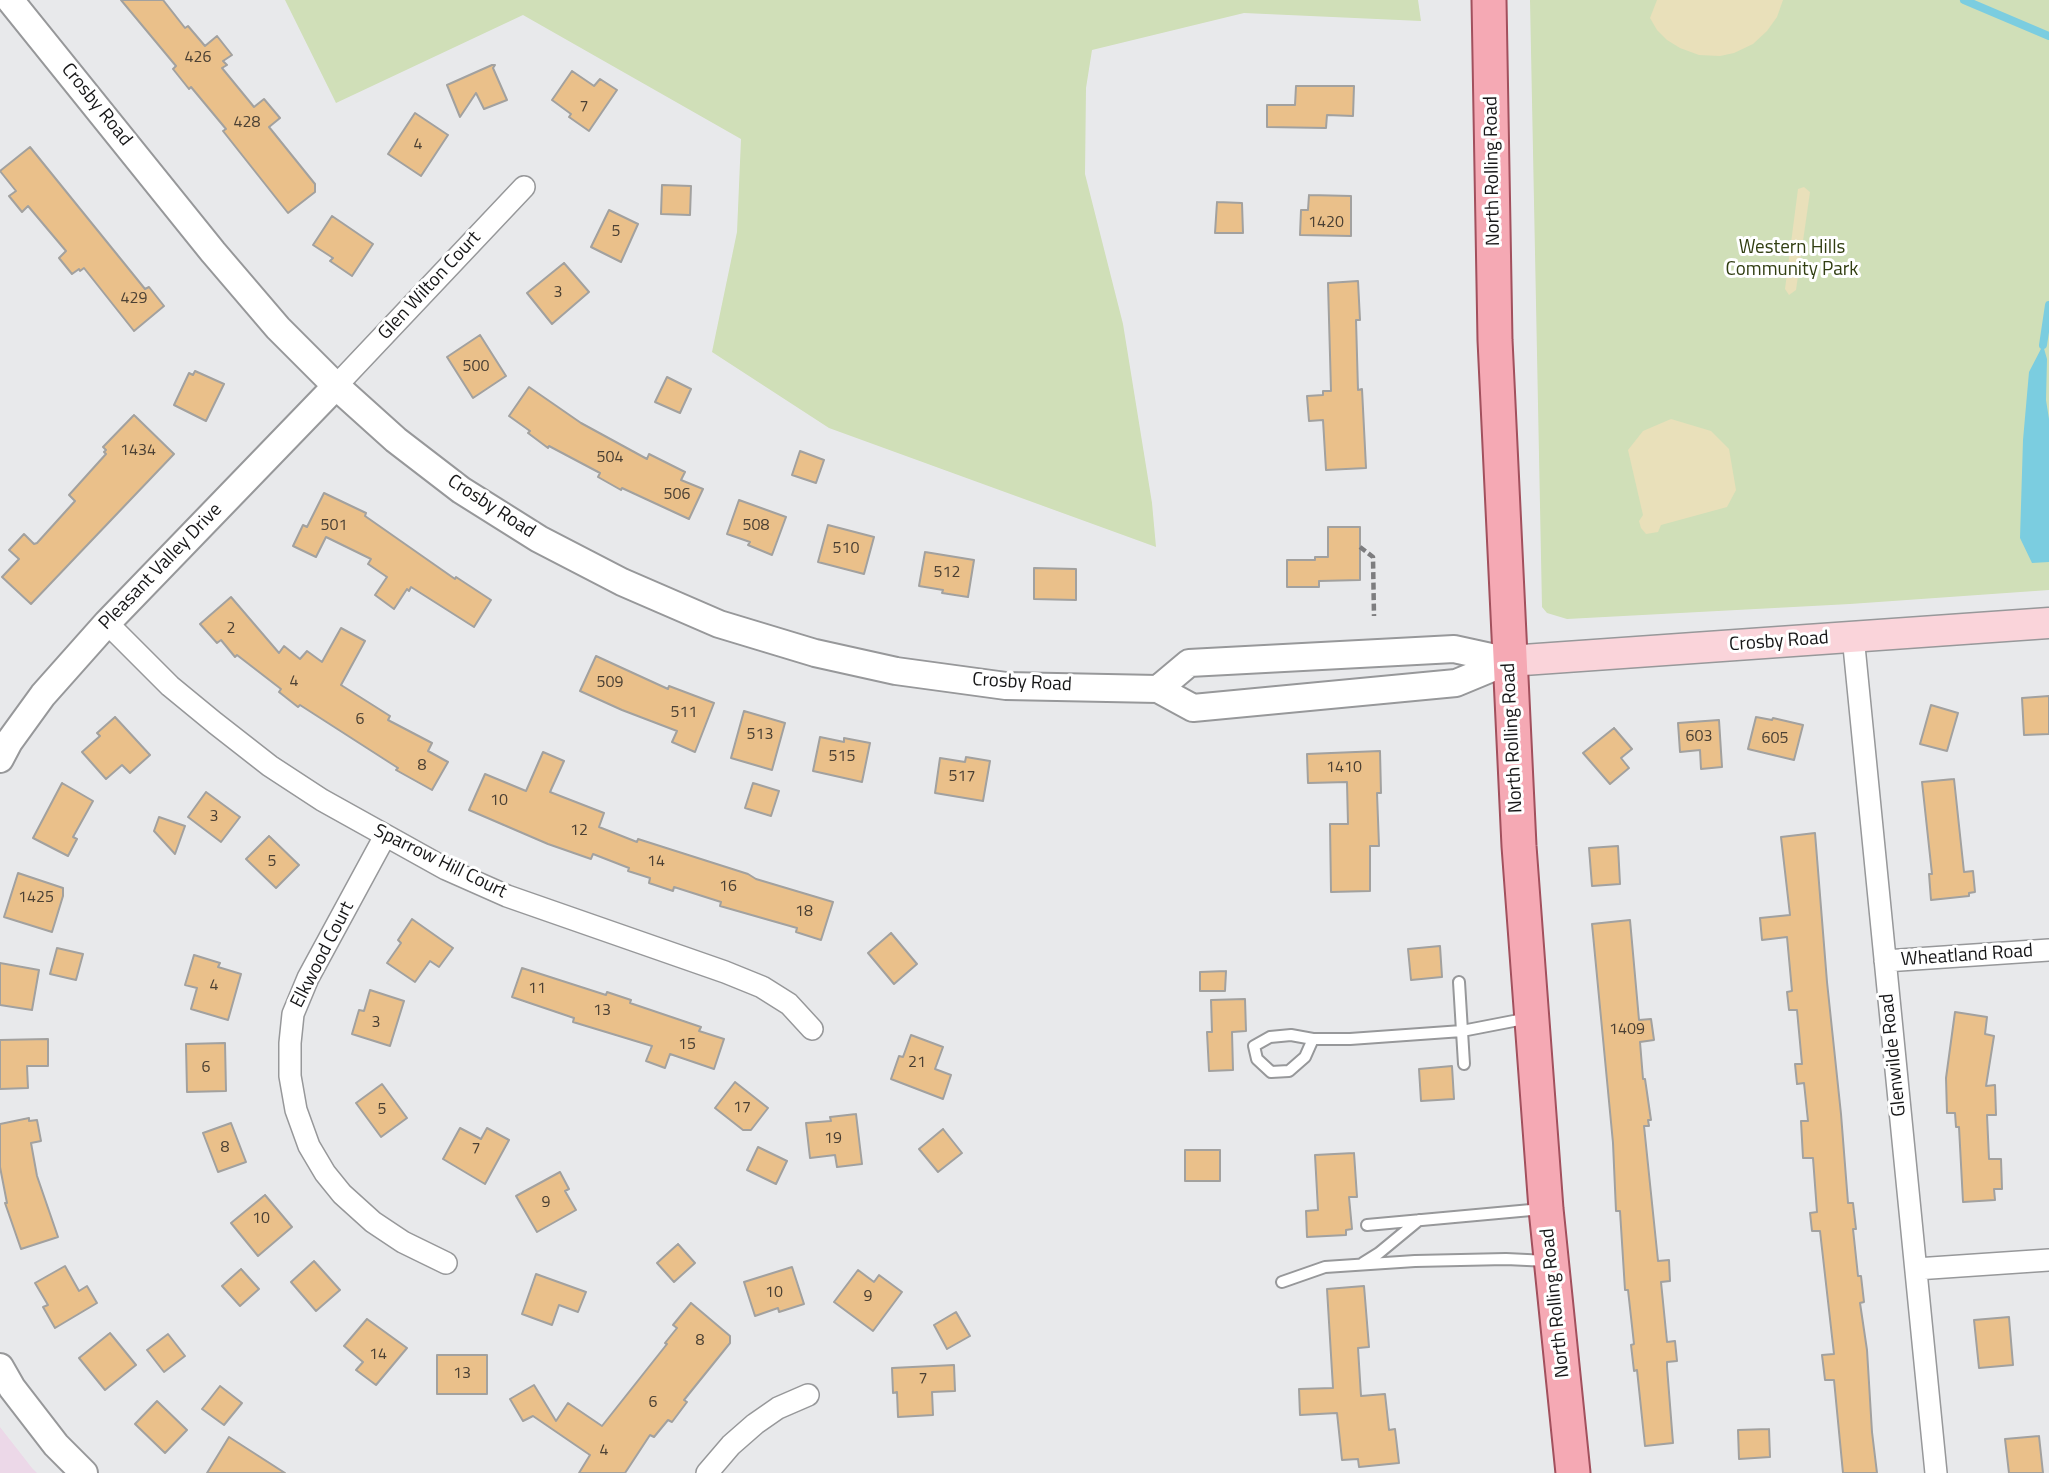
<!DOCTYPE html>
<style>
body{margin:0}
canvas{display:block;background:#e8e9eb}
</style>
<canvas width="2049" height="1473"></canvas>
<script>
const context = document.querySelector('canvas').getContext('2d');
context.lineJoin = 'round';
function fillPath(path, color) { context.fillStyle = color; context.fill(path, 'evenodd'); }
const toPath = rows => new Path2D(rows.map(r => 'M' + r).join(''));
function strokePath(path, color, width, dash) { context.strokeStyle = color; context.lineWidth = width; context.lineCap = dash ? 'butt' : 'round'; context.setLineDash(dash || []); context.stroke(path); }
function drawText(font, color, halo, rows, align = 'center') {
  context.font = font + ' "Titillium Web",sans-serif'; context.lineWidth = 6; context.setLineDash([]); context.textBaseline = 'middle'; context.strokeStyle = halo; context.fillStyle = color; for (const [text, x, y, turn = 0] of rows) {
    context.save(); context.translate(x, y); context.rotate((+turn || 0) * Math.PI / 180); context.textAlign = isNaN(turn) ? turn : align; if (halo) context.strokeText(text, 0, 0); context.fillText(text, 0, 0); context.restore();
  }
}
fillPath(toPath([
 [0,1427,32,1468,37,1473,0,1473]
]), '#ecd8e8');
fillPath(toPath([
 [285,0,1418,0,1421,21,1244,13,1092,50,1086,88,1085,174,1123,324,1152,503,1156,547,829,428,712,352,737,232,741,139,523,15,336,103],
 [1530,0,2049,0,2049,590,1850,604,1567,619,1547,613,1542,607]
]), '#d0dfb8');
fillPath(toPath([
 [1657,0,1783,0,1777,17,1767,31,1753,44,1734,53,1720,56,1699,55,1680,48,1667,40,1657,30,1650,18],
 [1804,187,1810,192,1796,290,1789,295,1785,289,1798,189],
 [1671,419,1711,431,1729,449,1736,490,1727,507,1661,525,1658,532,1646,534,1641,528,1639,521,1643,515,1628,450,1643,431]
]), '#e9e0ba');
fillPath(toPath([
 [2043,345,2047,359,2046,400,2049,419,2049,562,2032,563,2020,538,2023,440,2029,372]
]), '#7bcde0');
strokePath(toPath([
 [1964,0,2049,36],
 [2043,345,2049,305]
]), '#7bcde0', 8);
const building = toPath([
 [121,0,163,0,185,28,188,26,205,46,217,36,232,55,223,61,227,65,222,68,254,107,264,99,280,118,269,127,315,184,315,192,288,213,223,131,226,129,191,87,189,89,173,69,176,66,121,0],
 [492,65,495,65,493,68,507,100,484,109,476,93,460,117,447,85,492,65],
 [572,71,594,86,600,79,617,90,589,131,569,117,571,114,552,100,572,71],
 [1296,86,1354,86,1353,116,1327,115,1326,128,1267,127,1267,105,1295,105,1296,86],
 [415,113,448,135,421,176,388,154,415,113],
 [30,147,145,289,149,287,164,306,134,331,84,268,80,271,79,269,72,274,59,258,66,251,28,206,22,212,9,196,16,191,0,171,30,147],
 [662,185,691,186,690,215,661,214,662,185],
 [1309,195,1351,196,1351,236,1300,235,1301,210,1308,210,1309,195],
 [1217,202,1242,203,1243,233,1215,233,1217,202],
 [609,210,638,224,621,262,591,247,609,210],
 [332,216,373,244,352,276,330,261,333,258,313,245,332,216],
 [564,263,589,292,552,324,527,293,564,263],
 [1358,281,1360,320,1356,320,1358,390,1362,389,1366,468,1326,470,1323,420,1309,421,1307,396,1323,395,1323,391,1331,391,1328,283,1358,281],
 [480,335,506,376,473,398,447,357,480,335],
 [195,371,224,384,206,421,174,405,189,373,193,375,195,371],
 [667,377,691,389,680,413,655,402,667,377],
 [529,387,581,423,647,459,649,454,685,472,681,480,703,489,689,519,622,488,621,490,598,477,600,473,549,446,548,448,528,433,530,431,509,416,529,387],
 [134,415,174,454,31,604,2,577,19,559,9,550,24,534,34,544,37,543,75,501,69,495,106,454,104,452,106,450,103,447,134,415],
 [800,451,824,460,816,483,792,475,800,451],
 [324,493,366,513,365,516,455,579,456,577,491,600,474,627,411,587,409,591,407,589,394,609,375,595,387,577,368,564,371,559,326,537,316,557,293,546,303,525,307,527,324,493],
 [739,500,786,517,772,555,748,545,750,542,727,534,739,500],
 [828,525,874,537,864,574,818,562,828,525],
 [1328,527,1360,527,1360,580,1319,581,1319,587,1287,587,1287,560,1315,560,1315,557,1328,557,1328,527],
 [925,552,974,560,968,597,942,593,943,590,919,586,925,552],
 [1034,568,1076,569,1076,600,1034,599,1034,568],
 [231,597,279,653,284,646,300,659,307,651,322,662,341,628,365,641,341,685,390,716,388,720,432,743,428,751,448,762,432,790,396,770,398,768,300,705,298,707,279,692,281,689,237,655,235,657,221,640,217,643,200,624,231,597],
 [596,656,668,689,669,686,714,703,695,752,672,742,677,731,622,710,580,691,596,656],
 [2049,696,2049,734,2024,735,2022,698,2049,696],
 [1931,705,1958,713,1947,751,1920,744,1931,705],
 [744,711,785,723,772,770,731,758,744,711],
 [115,717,150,755,130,773,122,765,106,779,82,752,100,736,97,733,115,717],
 [1756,717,1772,720,1773,718,1803,725,1794,760,1748,749,1756,717],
 [1719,720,1722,767,1701,769,1700,750,1680,752,1678,723,1719,720],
 [1614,728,1632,749,1621,758,1629,768,1610,784,1583,753,1614,728],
 [820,737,844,742,844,738,870,743,862,782,813,771,820,737],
 [1380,751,1381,793,1377,793,1379,846,1370,846,1370,891,1331,892,1330,824,1348,824,1347,782,1308,783,1307,754,1380,751],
 [543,752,564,761,550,792,604,813,599,827,637,842,638,839,748,874,756,879,833,902,821,940,796,932,797,928,720,906,721,902,674,887,673,891,649,883,650,878,628,871,629,868,593,854,591,859,548,844,469,810,485,774,526,791,543,752],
 [966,757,990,761,983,801,935,793,940,758,965,762,966,757],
 [1954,779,1964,872,1973,871,1975,892,1969,893,1969,896,1931,900,1929,874,1932,874,1922,782,1954,779],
 [62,783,93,801,73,837,77,839,68,856,33,838,62,783],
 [753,783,779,791,771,816,745,808,753,783],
 [206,792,240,817,221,842,188,817,206,792],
 [159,817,185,826,175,854,154,831,159,817],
 [1815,833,1827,982,1841,1114,1848,1203,1853,1203,1856,1229,1853,1229,1858,1276,1861,1276,1864,1302,1860,1303,1867,1350,1872,1432,1877,1473,1843,1473,1834,1380,1825,1380,1822,1355,1834,1354,1820,1231,1812,1231,1810,1213,1817,1212,1813,1158,1803,1158,1801,1121,1808,1121,1804,1083,1797,1084,1795,1064,1802,1064,1797,1010,1789,1010,1787,992,1792,991,1787,937,1762,940,1760,918,1790,915,1781,837,1815,833],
 [269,836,299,865,276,888,246,859,269,836],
 [1618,846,1620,884,1592,886,1589,848,1618,846],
 [18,873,63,888,63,896,52,932,4,917,18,873],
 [412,919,453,948,439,967,430,961,415,982,387,963,401,943,398,940,412,919],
 [1630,920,1639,1020,1651,1019,1654,1040,1640,1042,1643,1079,1645,1079,1651,1120,1648,1120,1649,1126,1644,1126,1658,1261,1669,1260,1670,1281,1661,1282,1667,1342,1675,1341,1677,1361,1667,1362,1667,1367,1673,1443,1645,1446,1637,1370,1634,1371,1631,1345,1634,1344,1628,1290,1625,1290,1620,1211,1616,1211,1613,1143,1592,924,1630,920],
 [891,933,917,964,894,984,868,953,891,933],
 [1440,946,1442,977,1411,980,1408,949,1440,946],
 [57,948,83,954,76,980,50,974,57,948],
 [194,955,220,963,218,967,241,974,228,1020,191,1009,197,988,185,985,194,955],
 [0,963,39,970,32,1010,0,1005,0,963],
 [522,968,606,995,607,992,631,1000,630,1003,701,1027,699,1031,724,1039,714,1069,670,1054,665,1068,646,1061,652,1046,573,1022,574,1018,512,997,522,968],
 [1226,971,1225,991,1200,991,1200,972,1226,971],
 [370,990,404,1001,390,1046,352,1034,359,1010,364,1011,370,990],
 [1245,999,1246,1031,1232,1032,1233,1070,1209,1071,1207,1032,1212,1032,1211,1000,1245,999],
 [1955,1012,1987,1017,1985,1034,1994,1036,1986,1086,1995,1085,1996,1115,1987,1115,1989,1159,2001,1159,2002,1189,1994,1189,1995,1200,1963,1202,1959,1127,1956,1127,1955,1113,1947,1113,1946,1078,1955,1012],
 [911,1035,943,1047,935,1069,951,1075,943,1099,891,1079,899,1056,903,1057,911,1035],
 [48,1039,48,1066,27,1066,28,1088,0,1089,0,1040,48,1039],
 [225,1043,226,1091,187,1092,186,1044,225,1043],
 [1452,1066,1454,1099,1421,1101,1419,1069,1452,1066],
 [735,1082,768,1108,751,1130,743,1130,715,1108,735,1082],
 [382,1084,407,1118,381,1137,356,1103,382,1084],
 [856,1114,862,1164,837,1167,835,1155,810,1158,806,1123,831,1121,830,1117,856,1114],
 [29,1118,29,1121,37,1120,41,1141,31,1143,37,1176,58,1237,21,1249,5,1203,7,1203,0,1167,0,1124,29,1118],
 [231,1123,246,1162,218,1172,203,1133,231,1123],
 [460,1128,481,1139,487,1128,509,1140,485,1184,443,1159,460,1128],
 [943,1129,962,1153,938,1172,919,1149,943,1129],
 [758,1147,787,1161,776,1184,747,1170,758,1147],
 [1185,1150,1220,1150,1220,1181,1185,1181,1185,1150],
 [1354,1153,1357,1197,1349,1197,1352,1229,1346,1230,1346,1235,1307,1237,1306,1211,1318,1210,1315,1155,1354,1153],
 [560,1172,569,1189,565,1191,576,1210,537,1232,516,1196,560,1172],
 [265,1195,292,1227,258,1256,231,1223,265,1195],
 [678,1244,695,1263,674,1282,657,1263,678,1244],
 [314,1261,340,1290,316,1311,291,1282,314,1261],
 [65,1266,79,1291,87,1286,97,1303,55,1328,43,1307,48,1305,35,1283,65,1266],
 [792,1267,804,1304,779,1312,778,1308,755,1316,744,1282,792,1267],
 [241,1269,259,1289,240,1306,222,1286,241,1269],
 [858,1270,874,1282,879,1275,902,1292,873,1331,834,1302,858,1270],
 [536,1274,586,1292,578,1312,559,1305,552,1325,522,1314,536,1274],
 [1364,1286,1369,1347,1358,1348,1361,1396,1385,1394,1389,1430,1395,1429,1399,1463,1359,1467,1358,1459,1342,1460,1337,1413,1300,1415,1299,1389,1333,1388,1327,1289,1364,1286],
 [691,1303,730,1336,730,1343,684,1400,687,1402,672,1422,668,1420,654,1437,650,1435,625,1473,579,1473,590,1455,533,1416,523,1421,510,1399,534,1385,556,1421,568,1403,602,1426,667,1344,665,1343,677,1328,673,1325,691,1303],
 [956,1312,970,1336,947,1349,934,1325,956,1312],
 [2009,1317,2013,1365,1979,1368,1974,1320,2009,1317],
 [367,1319,407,1348,376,1385,356,1370,363,1362,344,1346,367,1319],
 [110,1333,136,1365,105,1390,79,1358,110,1333],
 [168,1334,185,1356,164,1372,147,1350,168,1334],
 [437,1355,487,1355,487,1394,437,1394,437,1355],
 [954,1365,955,1391,932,1392,933,1415,898,1417,897,1392,893,1393,892,1368,954,1365],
 [220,1386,242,1403,224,1425,202,1409,220,1386],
 [157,1401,187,1430,165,1453,135,1424,157,1401],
 [1769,1429,1770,1457,1739,1459,1738,1430,1769,1429],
 [2039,1436,2043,1473,2009,1473,2005,1439,2039,1436],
 [229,1437,285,1473,207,1473,229,1437]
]);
fillPath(building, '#eac08a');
strokePath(building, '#a2a19f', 2);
const service = toPath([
 [1459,982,1464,1064],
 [1313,1039,1305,1057,1289,1071,1271,1072,1257,1059,1254,1046,1270,1037,1291,1035,1313,1039,1350,1039,1462,1031,1529,1018],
 [1367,1225,1542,1209],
 [1363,1263,1379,1253,1419,1220],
 [1282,1282,1325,1267,1415,1261,1506,1259,1548,1261]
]);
const minor = toPath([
 [336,386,524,187],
 [107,623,170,686,215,723,270,766,322,800,446,869,507,896,725,972,762,987,789,1004,812,1029],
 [1853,636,1936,1473],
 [385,836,308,978,293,1014,290,1043,290,1076,296,1110,309,1146,325,1173,342,1194,373,1222,403,1242,446,1263],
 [1885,961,2049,950],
 [1916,1269,2049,1260],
 [707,1473,731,1445,755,1424,778,1408,808,1395]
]);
const tertiary = toPath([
 [10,0,213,252,278,328,336,386,396,440,461,490,539,539,622,582,719,624,815,653,896,671,1006,686,1158,689,1193,708,1456,683,1509,661],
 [1158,689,1189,663,1454,649,1509,661],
 [0,759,9,742,43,695,107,623,336,386],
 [0,1367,12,1388,56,1445,84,1473]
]);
const secondary = toPath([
 [1509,661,2049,623]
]);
const primary = toPath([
 [1489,0,1495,340,1519,846,1546,1209,1573,1473]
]);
strokePath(service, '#97989a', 14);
strokePath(minor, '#97989a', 24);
strokePath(tertiary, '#97989a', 30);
strokePath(secondary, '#97989a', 33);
strokePath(primary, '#a2505d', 37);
strokePath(toPath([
 [1360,547,1373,557,1374,616]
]), '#7d7d7f', 4.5, [7, 3.5]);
strokePath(service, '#fff', 10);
strokePath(minor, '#fff', 21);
strokePath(tertiary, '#fff', 26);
strokePath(secondary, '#fad4da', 30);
strokePath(primary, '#f5a9b4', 33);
drawText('16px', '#4b4034', null, [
 ["426",198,58],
 ["7",584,107],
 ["428",247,123],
 ["4",418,145],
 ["1420",1326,223],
 ["5",616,232],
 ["3",558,293],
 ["429",134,299],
 ["500",476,367],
 ["1434",138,451],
 ["504",610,458],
 ["506",677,495],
 ["501",334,526],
 ["508",756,526],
 ["510",846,549],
 ["512",947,573],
 ["2",231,629],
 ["4",294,682],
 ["509",610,683],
 ["511",684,713],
 ["6",360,720],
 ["513",760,735],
 ["603",1699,737],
 ["605",1775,739],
 ["515",842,757],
 ["8",422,766],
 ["1410",1344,768],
 ["517",962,777],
 ["10",499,801],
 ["3",214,817],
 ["12",579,831],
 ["5",272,862],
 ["14",656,862],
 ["16",728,887],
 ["1425",36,898],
 ["18",804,912],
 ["4",214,986],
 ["11",537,989],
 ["13",602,1011],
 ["3",376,1023],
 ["1409",1627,1030],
 ["15",687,1045],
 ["21",917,1063],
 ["6",206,1068],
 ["17",742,1108],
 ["5",382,1110],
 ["19",833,1139],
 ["8",225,1148],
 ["7",476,1149],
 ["9",546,1203],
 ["10",261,1219],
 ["10",774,1293],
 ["9",868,1297],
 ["8",700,1341],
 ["14",378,1355],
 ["13",462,1374],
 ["7",923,1379],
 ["6",653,1403],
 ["4",604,1451]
]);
drawText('19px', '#161617', '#fff', [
 ["Crosby Road",96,105,51],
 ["North Rolling Road",1493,171,-91],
 ["Glen Wilton Court",430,286,-47],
 ["Crosby Road",491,507,33],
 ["Pleasant Valley Drive",161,567,-46],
 ["Crosby Road",1779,642,-4],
 ["Crosby Road",1022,683,3],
 ["North Rolling Road",1513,738,-93],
 ["Sparrow Hill Court",440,862,26],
 ["Elkwood Court",323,955,-63],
 ["Wheatland Road",1967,956,-4],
 ["Glenwilde Road",1894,1055,-96],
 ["North Rolling Road",1556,1303,-96]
]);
drawText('19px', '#313e11', '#fff', [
 ["Western Hills",1792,248],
 ["Community Park",1792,270]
]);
</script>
